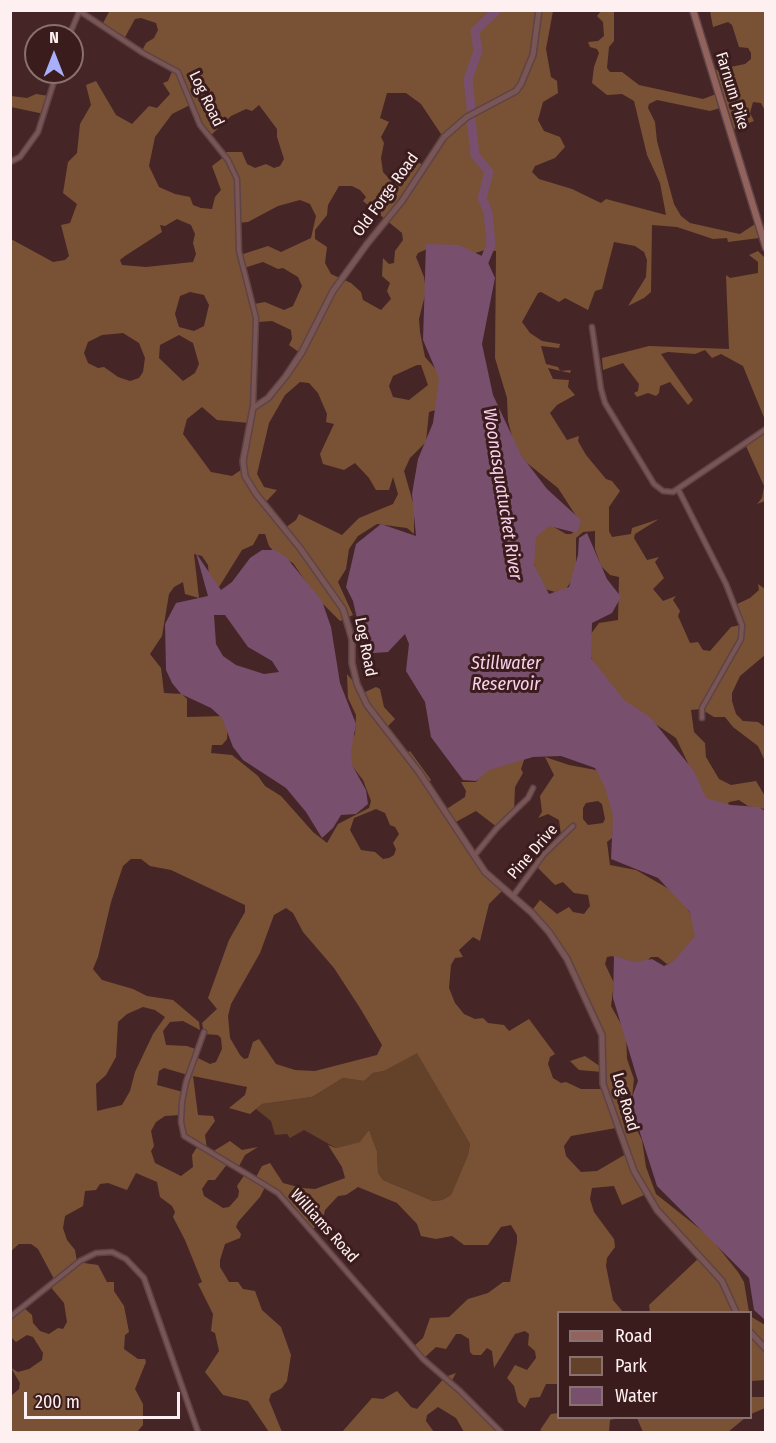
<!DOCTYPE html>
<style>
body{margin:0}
#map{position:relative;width:776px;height:1443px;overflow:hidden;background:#462527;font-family:"Fira Sans Condensed",sans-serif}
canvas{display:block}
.frame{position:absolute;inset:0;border:12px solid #fef0f0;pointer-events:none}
.legend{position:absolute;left:557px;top:1311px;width:195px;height:108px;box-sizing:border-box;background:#3b1c1d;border:2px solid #897171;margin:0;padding:8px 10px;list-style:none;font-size:18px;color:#fef0f0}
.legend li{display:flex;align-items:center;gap:12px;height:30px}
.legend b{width:30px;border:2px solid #897171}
.north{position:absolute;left:24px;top:24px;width:60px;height:60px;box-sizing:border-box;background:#3b1c1d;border:2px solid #897171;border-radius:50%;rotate:0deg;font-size:16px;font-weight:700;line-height:24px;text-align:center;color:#fef0f0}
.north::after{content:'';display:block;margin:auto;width:21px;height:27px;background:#a8b0fc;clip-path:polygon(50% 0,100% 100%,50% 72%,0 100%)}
.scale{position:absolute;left:24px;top:1392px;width:156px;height:27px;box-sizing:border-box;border:3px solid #fef0f0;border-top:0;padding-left:8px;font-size:18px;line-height:21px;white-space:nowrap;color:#fef0f0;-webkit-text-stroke:4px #3b1c1d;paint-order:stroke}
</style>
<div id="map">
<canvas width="776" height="1443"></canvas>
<div class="frame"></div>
<ul class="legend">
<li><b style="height:8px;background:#92625d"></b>Road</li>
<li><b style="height:16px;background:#644229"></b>Park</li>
<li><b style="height:16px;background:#784f6c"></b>Water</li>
</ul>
<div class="north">N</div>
<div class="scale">200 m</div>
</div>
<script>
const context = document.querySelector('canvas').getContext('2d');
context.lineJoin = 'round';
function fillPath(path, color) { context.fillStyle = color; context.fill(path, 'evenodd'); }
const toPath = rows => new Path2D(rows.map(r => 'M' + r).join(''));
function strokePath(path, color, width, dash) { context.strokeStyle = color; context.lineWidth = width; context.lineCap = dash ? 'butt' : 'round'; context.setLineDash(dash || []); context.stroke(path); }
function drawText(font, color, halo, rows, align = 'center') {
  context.font = font + ' "Fira Sans Condensed",sans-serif'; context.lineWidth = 6; context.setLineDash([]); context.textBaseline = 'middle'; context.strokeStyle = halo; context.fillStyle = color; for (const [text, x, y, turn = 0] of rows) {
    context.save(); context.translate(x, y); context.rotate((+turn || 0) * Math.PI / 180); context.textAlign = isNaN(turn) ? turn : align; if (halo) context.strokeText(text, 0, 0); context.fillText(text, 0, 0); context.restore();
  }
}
fillPath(toPath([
 [417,1052,470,1144,468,1155,451,1195,442,1200,433,1201,383,1180,378,1173,377,1151,369,1130,361,1142,336,1148,304,1130,290,1138,287,1134,275,1135,271,1121,256,1109,262,1104,312,1097,343,1078,364,1081,373,1073,384,1071]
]), '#644229');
fillPath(toPath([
 [110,10,553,11,546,49,551,77,557,81,558,93,543,102,538,120,544,131,560,137,565,147,555,158,535,166,532,172,539,179,572,189,601,203,606,199,666,215,660,183,647,155,634,101,622,94,607,95,592,83,594,67,599,53,597,49,590,47,588,42,598,41,604,36,603,22,597,16,601,11,614,11,614,41,609,47,607,68,610,72,622,72,639,85,703,99,716,94,720,108,710,111,657,100,649,104,648,108,655,122,657,141,674,204,681,216,690,223,735,233,740,234,755,224,759,238,728,242,727,238,713,239,677,227,652,225,651,292,644,298,628,306,646,277,647,260,644,252,635,246,614,242,602,289,595,291,588,310,565,298,559,302,541,292,538,293,522,322,530,333,542,341,560,344,559,348,541,346,546,364,558,367,560,371,571,370,570,373,548,368,553,379,569,380,568,387,575,395,557,405,550,413,567,440,579,436,578,441,586,455,606,479,612,481,620,491,609,507,609,531,612,537,631,534,632,528,659,519,635,534,634,538,647,560,659,557,655,562,664,578,653,589,663,601,676,596,673,600,680,611,678,616,690,643,698,642,703,650,710,651,731,627,740,625,735,605,750,598,759,590,758,584,765,589,765,655,740,676,732,693,732,701,736,714,743,721,758,722,765,727,765,761,758,746,733,727,725,717,714,717,701,709,691,710,694,732,705,743,706,757,719,779,731,785,756,781,765,796,765,809,748,806,739,800,729,802,726,808,698,796,693,774,676,738,608,692,584,643,599,623,618,620,619,577,610,575,601,566,595,549,595,531,583,532,576,538,576,574,566,589,555,592,545,589,535,573,532,543,543,526,552,526,566,534,571,534,575,531,578,519,558,488,527,463,515,448,508,421,507,398,495,358,496,251,485,250,472,254,427,249,418,253,416,257,424,277,426,291,419,319,420,332,425,357,441,375,439,409,429,412,426,442,410,458,404,471,414,506,414,534,407,528,377,524,358,536,349,549,346,569,338,582,353,615,340,621,317,598,293,563,276,554,269,546,265,534,259,534,253,545,242,550,219,587,209,579,208,565,202,556,194,554,199,598,185,594,183,582,174,587,169,594,162,636,150,654,161,668,164,693,182,694,187,699,187,717,224,716,228,724,227,739,222,745,212,745,211,753,232,755,258,776,265,786,281,796,313,832,327,843,338,824,369,808,371,801,363,780,349,762,351,740,355,734,356,715,348,698,347,674,363,693,376,687,380,689,384,707,395,719,386,728,407,753,410,751,431,780,428,783,445,810,465,797,466,791,461,782,476,782,486,769,526,754,521,769,523,773,515,787,514,812,497,827,476,811,454,823,472,853,503,890,489,904,480,941,473,937,459,950,463,957,455,958,451,965,449,988,455,1003,464,1014,475,1019,483,1018,488,1023,504,1025,509,1031,529,1019,555,1054,550,1057,548,1064,553,1078,561,1083,566,1082,581,1089,603,1089,602,1072,579,1070,570,1061,585,1056,601,1067,601,1035,567,961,546,931,530,913,540,900,557,914,569,907,573,912,584,914,590,906,588,895,574,893,563,882,555,885,535,865,561,835,559,820,548,814,538,818,542,812,540,796,554,775,545,757,569,765,596,770,616,794,612,838,607,842,610,865,636,870,676,893,701,928,676,962,667,964,658,957,651,957,647,961,629,964,612,956,607,957,605,964,614,983,611,1006,626,1033,627,1059,634,1079,630,1116,642,1140,646,1167,656,1194,710,1237,738,1272,744,1282,749,1312,650,1312,649,1305,700,1257,672,1231,644,1195,622,1205,614,1186,592,1188,590,1199,594,1212,614,1239,615,1247,607,1258,606,1266,613,1300,623,1312,558,1312,558,1384,546,1384,540,1397,530,1398,525,1408,518,1402,514,1386,507,1378,515,1365,527,1370,536,1358,535,1351,528,1345,529,1334,525,1331,515,1334,494,1368,492,1351,487,1348,481,1355,473,1355,470,1352,469,1339,461,1334,456,1334,446,1349,436,1347,423,1359,413,1347,423,1338,430,1318,449,1317,468,1299,488,1293,503,1282,510,1282,517,1242,517,1235,511,1225,501,1227,488,1245,464,1245,452,1236,436,1239,421,1236,417,1224,397,1203,358,1187,346,1195,338,1196,325,1210,323,1219,312,1230,290,1205,266,1185,260,1197,238,1222,236,1227,241,1234,240,1238,225,1244,220,1260,220,1267,229,1282,238,1282,243,1289,255,1291,262,1310,281,1327,291,1355,287,1381,282,1388,271,1394,269,1400,282,1432,269,1432,248,1401,223,1395,205,1372,219,1351,215,1333,211,1331,213,1314,198,1284,202,1282,185,1240,173,1217,175,1212,172,1206,160,1197,157,1182,136,1173,127,1190,108,1183,100,1184,96,1190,85,1191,83,1206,65,1216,63,1228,67,1240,75,1250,77,1262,98,1265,107,1282,114,1282,114,1291,124,1306,129,1332,125,1335,124,1349,138,1359,145,1359,146,1362,135,1389,143,1404,143,1425,137,1432,11,1432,11,1396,19,1389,20,1383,11,1368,18,1372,29,1369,42,1360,43,1353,33,1337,27,1335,16,1342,11,1337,11,1316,23,1307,32,1315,33,1323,40,1331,49,1334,58,1328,63,1329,67,1322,64,1303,49,1285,54,1279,38,1249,31,1244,19,1244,11,1251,11,239,53,262,65,260,69,256,61,225,70,223,77,204,63,193,68,162,77,153,80,124,91,105,86,85,96,81,116,115,132,124,149,106,157,108,170,94,163,83,168,81,173,69,142,51,146,43,154,38,158,30,156,23,141,18,135,19,124,39,102,25],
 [387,93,406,93,421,104,443,137,424,166,411,157,394,184,383,172,381,158,384,143,381,137,389,122,380,118],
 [192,104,200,124,210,136,231,116,246,109,252,111,259,105,277,129,277,137,284,159,280,166,274,168,266,164,255,168,247,164,242,152,222,152,225,156,212,166,221,190,215,197,212,209,201,208,193,205,190,197,175,194,159,187,149,166,155,137,172,114],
 [339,186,352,186,360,190,366,197,363,201,402,233,403,240,395,251,394,263,389,264,383,258,382,276,390,283,387,291,391,299,381,310,363,300,361,292,351,283,331,274,325,263,327,247,315,239,315,230,327,215,328,205],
 [300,200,310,204,316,216,311,238,281,252,268,246,240,255,237,223,248,222,278,206],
 [177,219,191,225,195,234,193,243,196,254,193,262,146,267,122,265,120,260,125,256,162,232,160,225,165,226],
 [263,262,278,269,283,268,298,277,302,286,293,306,284,310,265,302,254,304,244,268],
 [190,292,204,295,209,305,204,326,194,331,179,327,175,314,180,296],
 [272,321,291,330,292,339,289,345,300,353,269,396,254,406,258,322],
 [123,333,139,343,145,358,143,372,139,378,130,381,118,377,104,367,98,368,88,363,84,353,88,342,102,335],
 [179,335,193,343,199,364,195,373,183,381,159,358,160,345],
 [417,365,421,365,428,385,409,400,393,397,389,386,393,376],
 [300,382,309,383,318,393,327,414,326,422,334,424,320,454,323,464,344,470,355,463,369,478,376,490,389,490,393,477,398,494,393,504,359,518,342,535,299,514,296,520,285,528,265,503,277,490,264,487,257,474,269,423,285,395],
 [202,407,217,420,249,423,244,468,232,476,211,472,183,434,187,419],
 [598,801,602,804,605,819,603,823,588,825,583,819,583,808,586,803],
 [376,809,385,813,390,825,395,827,399,834,393,843,396,849,394,855,389,858,383,859,375,852,361,850,350,830,354,818],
 [131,859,141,859,150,866,171,870,245,905,245,912,229,940,208,998,217,1009,202,1023,204,1034,218,1035,221,1038,222,1049,216,1062,210,1064,196,1057,198,1050,187,1046,166,1045,163,1031,170,1022,183,1021,200,1030,199,1022,173,1000,147,996,133,989,102,980,93,969,98,957,111,902,123,866],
 [286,908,293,913,303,932,334,968,360,1008,382,1045,377,1055,315,1071,295,1070,276,1064,259,1039,253,1042,248,1058,244,1059,240,1055,230,1038,228,1016,231,1004,260,953,274,915],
 [143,1007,155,1010,165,1017,153,1034,135,1072,130,1091,122,1105,97,1111,96,1084,106,1075,116,1057,118,1022,127,1014],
 [417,1053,470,1144,468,1155,451,1195,442,1200,433,1201,383,1180,378,1173,377,1151,369,1130,360,1142,336,1148,328,1145,342,1167,345,1178,315,1189,302,1188,283,1183,270,1163,262,1166,256,1177,245,1174,237,1186,239,1191,238,1197,229,1207,223,1208,204,1196,202,1189,208,1180,215,1180,228,1163,238,1168,245,1155,258,1147,242,1150,230,1141,212,1152,207,1149,205,1135,215,1121,213,1116,198,1115,193,1076,247,1087,245,1095,229,1108,250,1114,262,1104,312,1097,343,1078,364,1081,373,1073,384,1071],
 [164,1068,188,1075,183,1092,157,1085,159,1071],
 [180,1115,185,1135,199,1144,192,1155,193,1167,181,1176,155,1163,151,1151,154,1146,151,1131,156,1122,165,1116],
 [616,1128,626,1154,597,1171,581,1172,566,1156,564,1146,571,1136],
 [710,11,765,11,765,111,761,103,753,102,750,113,754,121,734,129,716,70,745,64,751,59,751,53,748,48,739,47,732,25,728,22,713,27],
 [36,94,49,96,44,114,11,107,11,96,27,98],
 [758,251,765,258,765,420,743,366,721,354,712,358,705,350,695,354,668,352,661,354,693,400,688,405,670,382,660,386,659,393,656,396,648,393,637,397,634,393,638,391,639,384,623,363,603,370,602,358,649,346,729,349,726,275,730,278,758,273,758,262,749,255],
 [765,433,765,501,757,504,762,498,764,486,746,446],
 [750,1316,765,1325,765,1380,751,1381],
 [456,1373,451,1382,500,1432,464,1432,456,1418,438,1407,427,1415,426,1421,434,1432,342,1432,372,1398,383,1399,397,1391,411,1407,417,1409,445,1377],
 [751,1397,765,1397,765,1408,751,1414],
 [558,1413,558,1418,618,1418,610,1420,609,1432,544,1432,540,1430,551,1414],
 [637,1418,745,1418,728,1432,643,1432]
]), '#795235');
fillPath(toPath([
 [426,244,459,245,486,258,495,278,482,344,493,395,521,455,547,489,581,520,577,533,549,526,536,537,534,565,549,594,569,587,578,555,579,538,587,533,607,579,621,597,612,613,592,623,591,658,624,700,650,717,694,771,706,798,731,805,759,807,765,811,765,1320,754,1310,749,1278,657,1186,635,1117,632,1097,638,1081,613,998,614,956,635,962,652,959,664,966,674,961,695,936,690,912,658,878,611,859,613,815,605,787,595,768,561,756,533,757,489,770,476,781,463,780,431,737,425,702,406,671,409,644,405,634,388,652,374,653,364,649,353,601,346,587,356,544,381,524,416,536,412,494,418,459,433,423,439,378,423,340],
 [262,550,275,550,286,557,322,601,331,627,340,683,356,724,351,751,352,765,366,790,368,804,356,814,341,815,333,828,322,838,306,812,286,788,243,760,233,747,222,718,211,708,181,694,172,683,166,670,165,624,176,603,208,596,196,553,221,590,232,582,250,558],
 [214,615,225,615,248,647,272,661,279,672,264,674,236,665,223,656,216,644]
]), '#784f6c');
strokePath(toPath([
 [471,108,468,79,478,51,475,31,497,10],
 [471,119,475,155,489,172,482,198,488,212,491,245,481,269]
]), '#784f6c', 9);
const minor = toPath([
 [78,10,143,53,178,72,200,125,228,160,237,179,239,251,256,318,253,408],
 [69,36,79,12],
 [10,162,20,157,38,132,57,72],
 [592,327,601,389,605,403,654,484,663,491,673,492,766,429],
 [678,489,726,584,742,625,741,639,702,708,702,718],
 [474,856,497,828,528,798,533,788],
 [513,896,544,854,573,826],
 [204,1032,186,1082,182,1102,181,1122,184,1136,278,1193,423,1359,460,1391,501,1432],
 [10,1317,80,1261,96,1253,112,1252,126,1259,144,1278,198,1432]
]);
const tertiary = toPath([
 [539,10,533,55,521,84,516,91,467,117,444,137,402,201,367,244,333,291,302,352,286,376,268,398,253,408,243,461,245,476,256,494,300,548,343,609,352,639,352,663,357,684,367,705,419,772,485,872,532,913,549,932,567,959,602,1035,603,1084,634,1171,657,1210,722,1281,736,1312],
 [750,1332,766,1349]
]);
const secondary = toPath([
 [693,10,766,248]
]);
strokePath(minor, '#5e4346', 7);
strokePath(tertiary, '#5e4346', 8);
strokePath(secondary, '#5e4346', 9);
strokePath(minor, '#7a5556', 4);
strokePath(tertiary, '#7a5556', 5);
strokePath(secondary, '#92625d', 6);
drawText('16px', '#fef0f0', '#3b1c1d', [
 ["Farnum Pike",732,91,73],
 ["Log Road",206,99,64],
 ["Old Forge Road",386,195,-54],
 ["Log Road",365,647,79],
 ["Pine Drive",533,852,-49],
 ["Log Road",625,1102,74],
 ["Williams Road",324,1226,48]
]);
drawText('italic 18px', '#fad1ed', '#3b1c1d', [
 ["Woonasquatucket River",502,494,81],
 ["Stillwater",506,664],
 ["Reservoir",506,685]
]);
</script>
